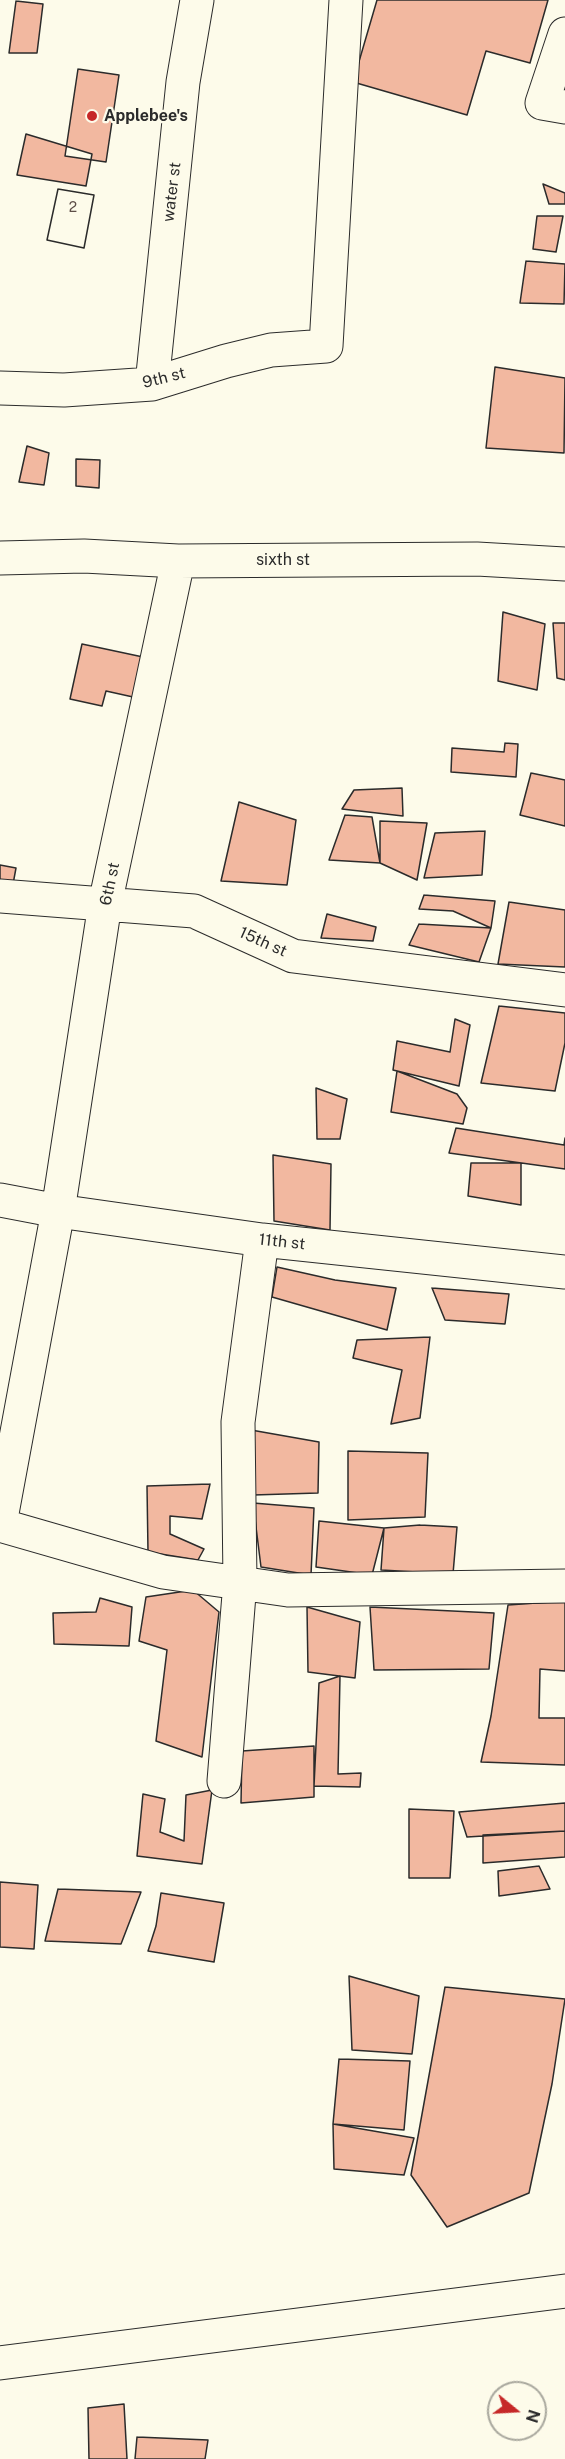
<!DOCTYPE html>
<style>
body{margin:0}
#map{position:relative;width:565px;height:2459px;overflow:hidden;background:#fdfbea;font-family:"Public Sans",sans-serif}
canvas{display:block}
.north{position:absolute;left:487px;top:2381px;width:60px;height:60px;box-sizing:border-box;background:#fdfbea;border:2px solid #a9a89e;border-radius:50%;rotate:108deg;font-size:16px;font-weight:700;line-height:24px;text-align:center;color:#2b2b2b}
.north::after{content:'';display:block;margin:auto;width:21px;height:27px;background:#c62828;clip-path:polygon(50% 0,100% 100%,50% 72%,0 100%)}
</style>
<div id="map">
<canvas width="565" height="2459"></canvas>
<div class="north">N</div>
</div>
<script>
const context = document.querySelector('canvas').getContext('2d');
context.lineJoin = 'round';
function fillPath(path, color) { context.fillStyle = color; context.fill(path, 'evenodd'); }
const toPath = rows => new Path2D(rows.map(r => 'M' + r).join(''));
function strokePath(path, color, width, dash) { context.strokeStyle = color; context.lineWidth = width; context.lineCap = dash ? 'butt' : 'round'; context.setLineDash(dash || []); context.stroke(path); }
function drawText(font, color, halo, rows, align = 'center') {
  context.font = font + ' "Public Sans",sans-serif'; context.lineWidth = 4.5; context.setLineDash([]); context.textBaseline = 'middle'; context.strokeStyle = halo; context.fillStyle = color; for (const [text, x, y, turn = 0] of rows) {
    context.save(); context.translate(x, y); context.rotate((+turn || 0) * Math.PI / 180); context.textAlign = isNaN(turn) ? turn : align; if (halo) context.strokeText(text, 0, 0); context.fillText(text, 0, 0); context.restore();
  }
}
const building = toPath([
 [377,0,548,0,530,63,486,51,467,115,353,82,377,0],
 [16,1,43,4,37,53,9,53,16,1],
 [78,69,119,75,106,162,65,156,78,69],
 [26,134,92,154,86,186,17,175,26,134],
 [543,184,565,193,565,204,549,204,543,184],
 [58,189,94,195,84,248,47,240,58,189],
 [58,189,94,195,84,248,47,240,58,189],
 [537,216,563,216,556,252,533,249,537,216],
 [526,261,565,264,564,304,520,303,526,261],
 [495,367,565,378,564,453,486,448,495,367],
 [27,446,49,453,44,485,19,482,27,446],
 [76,459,100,460,99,488,76,486,76,459],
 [503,612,545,624,537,690,498,681,503,612],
 [553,623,565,623,565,680,557,678,553,623],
 [82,644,143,657,133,697,106,691,102,706,70,699,82,644],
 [505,743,518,744,516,777,451,772,452,748,504,752,505,743],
 [531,773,565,780,565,826,520,815,531,773],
 [402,788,403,816,342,809,354,790,402,788],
 [239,802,296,820,287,885,221,881,239,802],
 [345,815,372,817,380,863,329,860,345,815],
 [380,821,427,823,417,880,380,863,380,821],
 [485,831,482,875,424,878,435,833,485,831],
 [0,865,16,868,11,895,0,893,0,865],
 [424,895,495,901,491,928,453,911,419,909,424,895],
 [509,902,565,910,565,967,498,964,509,902],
 [327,914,376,927,373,941,321,938,327,914],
 [419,924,491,928,479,962,409,945,419,924],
 [499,1006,565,1013,565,1043,555,1091,481,1083,499,1006],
 [455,1019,470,1025,459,1086,393,1070,397,1041,450,1052,455,1019],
 [397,1071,457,1094,467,1108,463,1124,391,1112,397,1071],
 [316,1088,347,1099,340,1139,317,1139,316,1088],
 [456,1128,564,1145,565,1138,565,1169,449,1153,456,1128],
 [273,1155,331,1164,330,1230,274,1221,273,1155],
 [471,1163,521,1163,521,1205,468,1196,471,1163],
 [277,1267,335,1280,396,1288,387,1330,272,1297,277,1267],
 [432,1288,509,1294,505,1324,445,1320,432,1288],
 [430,1337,420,1418,391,1424,402,1370,353,1358,357,1340,430,1337],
 [251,1430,319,1442,318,1493,253,1495,251,1430],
 [348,1451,428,1453,425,1517,348,1520,348,1451],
 [210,1484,202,1519,170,1516,170,1534,204,1549,198,1560,148,1552,147,1486,210,1484],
 [253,1503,314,1508,311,1575,261,1567,253,1503],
 [319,1521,384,1528,372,1575,316,1567,319,1521],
 [420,1525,457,1527,453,1574,381,1570,384,1528,420,1525],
 [193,1590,219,1612,202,1757,156,1741,167,1650,139,1641,146,1597,193,1590],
 [100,1598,132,1607,129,1646,54,1644,53,1613,96,1612,100,1598],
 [565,1601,565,1671,540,1669,539,1718,565,1718,565,1765,481,1762,491,1716,508,1605,565,1601],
 [307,1607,360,1622,355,1678,308,1672,307,1607],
 [370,1607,494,1613,489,1669,374,1670,370,1607],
 [340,1676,338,1774,361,1773,360,1787,314,1786,319,1683,340,1676],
 [314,1746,314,1797,241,1803,242,1751,314,1746],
 [212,1790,202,1864,137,1856,143,1794,165,1799,160,1832,184,1841,186,1795,212,1790],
 [565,1803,565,1831,467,1837,459,1812,565,1803],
 [409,1809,454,1811,450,1878,409,1878,409,1809],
 [565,1831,565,1857,483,1863,483,1835,565,1831],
 [539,1866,550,1889,499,1896,498,1871,539,1866],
 [0,1882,38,1885,34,1949,0,1947,0,1882],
 [58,1889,141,1892,121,1944,45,1941,58,1889],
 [161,1893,224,1903,214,1962,148,1951,156,1926,161,1893],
 [349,1976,419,1996,412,2054,352,2050,349,1976],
 [445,1987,565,1999,552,2084,529,2193,447,2227,411,2175,445,1987],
 [339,2059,410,2061,404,2130,333,2124,339,2059],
 [333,2124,414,2138,404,2175,334,2169,333,2124],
 [124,2404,127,2459,89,2459,88,2408,124,2404],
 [137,2437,208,2440,205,2459,135,2459,137,2437]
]);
fillPath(building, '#f2b8a0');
strokePath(building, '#2b2b2b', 1.5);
const minor = toPath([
 [565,34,542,103,565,107],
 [152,384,183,82,197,0],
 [0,388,64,390,152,384,226,361,271,350,326,346,346,0],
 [0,558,84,556,178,561,477,559,565,564],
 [0,896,194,911,293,956,565,990],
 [0,1200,58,1211,262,1240,565,1272],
 [0,1524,58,1211,105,904,178,561],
 [0,1525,163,1572,288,1590,565,1586],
 [224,1781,240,1582,238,1422,262,1240],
 [0,2363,565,2291]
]);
strokePath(minor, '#2b2b2b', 35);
strokePath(minor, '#fdfbea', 33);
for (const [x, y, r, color] of [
 [92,116,6,"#c62828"]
]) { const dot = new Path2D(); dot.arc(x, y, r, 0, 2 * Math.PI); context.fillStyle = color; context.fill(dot); strokePath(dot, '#fdfbea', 2); }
drawText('14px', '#5d4e48', null, [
 ["2",73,208]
]);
drawText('bold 16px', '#2b2b2b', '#fdfbea', [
 ["Applebee's",104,116]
], 'left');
drawText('16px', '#2b2b2b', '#fdfbea', [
 ["water st",172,192,-83],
 ["9th st",164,378,-14],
 ["sixth st",283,560],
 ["6th st",110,884,-78],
 ["15th st",263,942,24],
 ["11th st",282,1242,6]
]);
</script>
